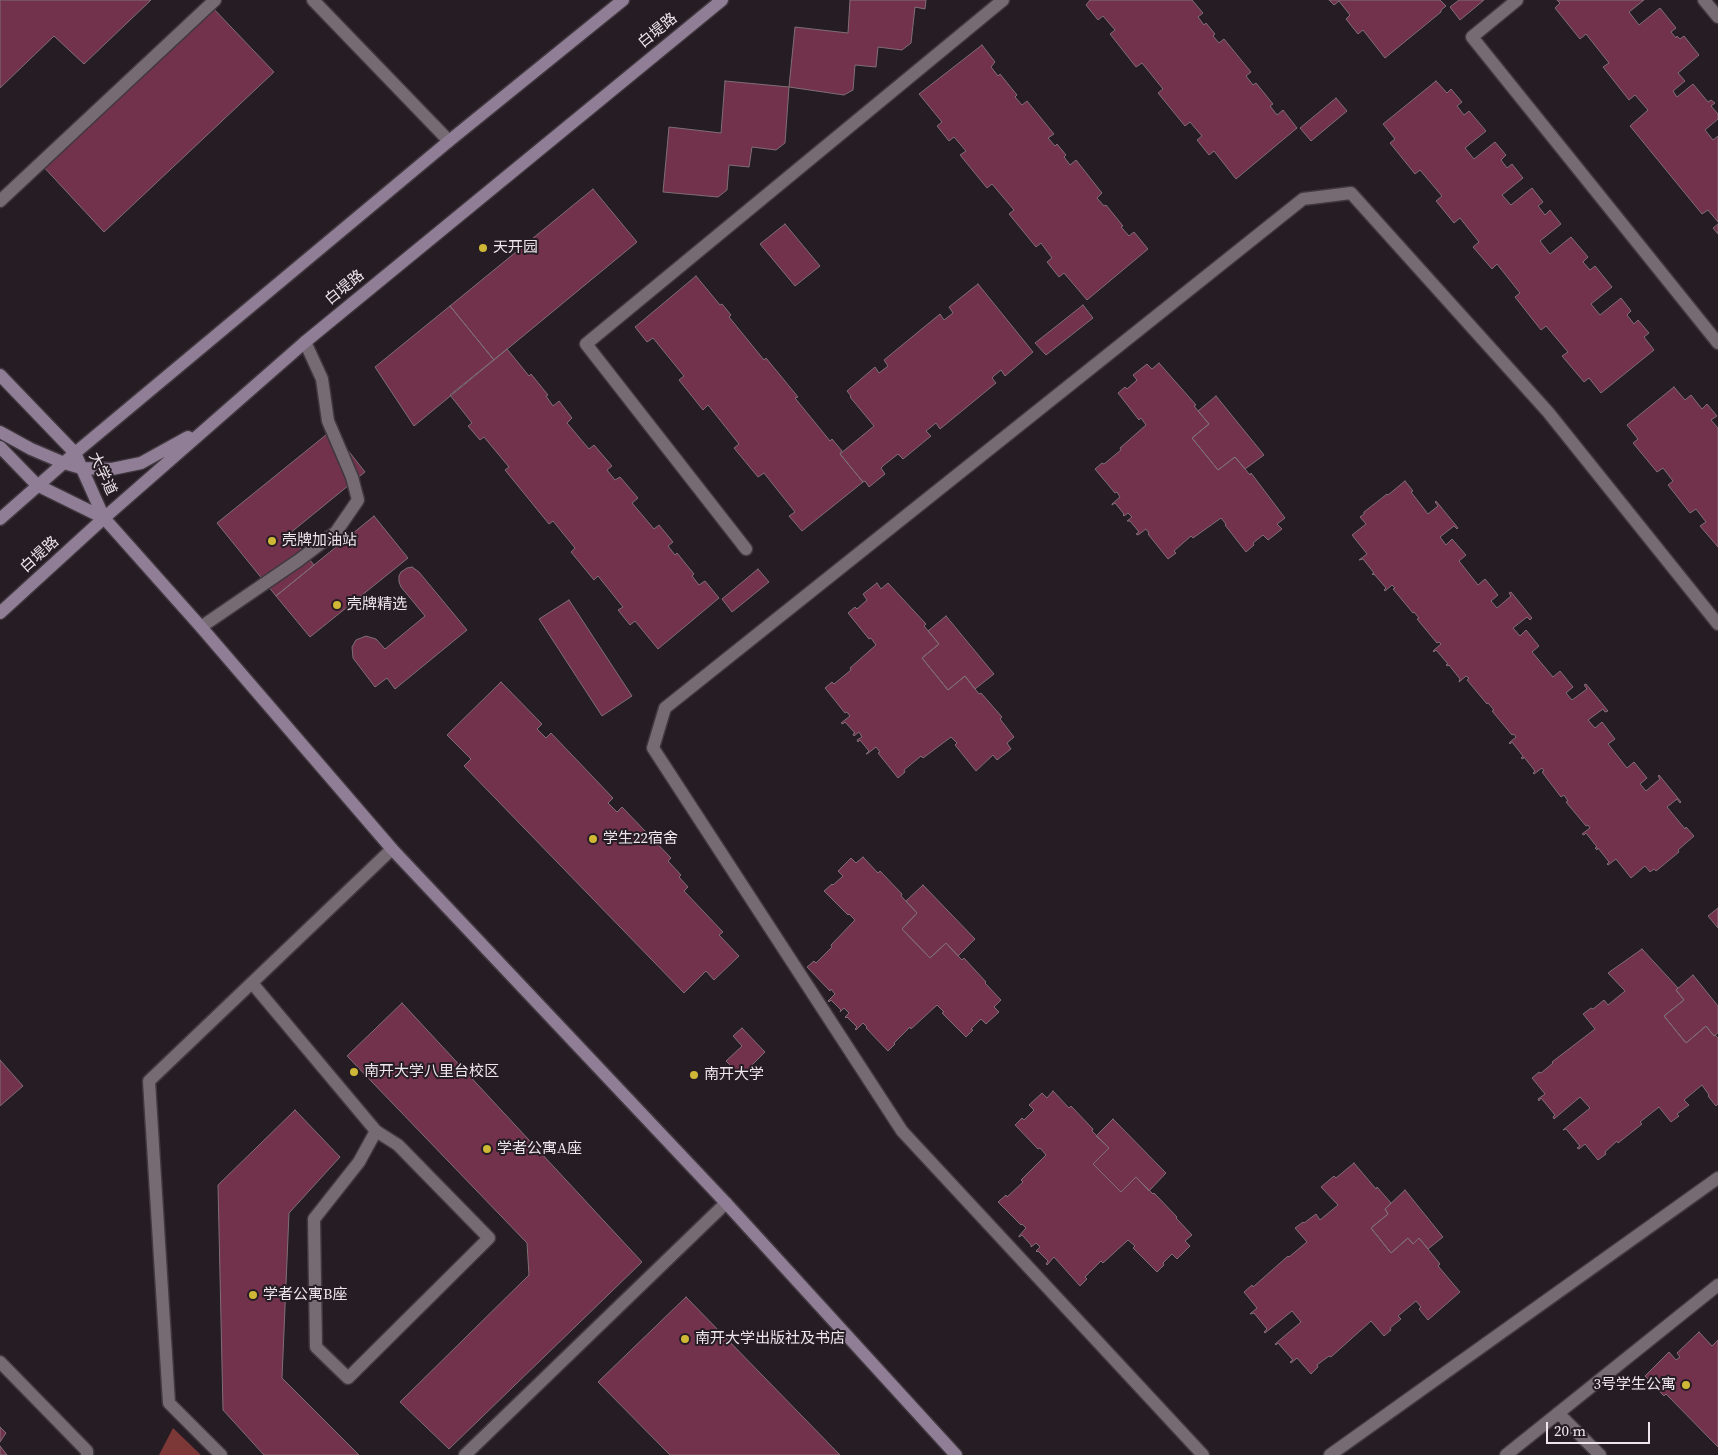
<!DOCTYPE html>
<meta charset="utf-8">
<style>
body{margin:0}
#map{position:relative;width:1718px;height:1455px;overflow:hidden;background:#261c24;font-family:"Source Serif 4",serif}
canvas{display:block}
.scale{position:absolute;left:1546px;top:1422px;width:104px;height:22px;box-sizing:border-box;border:2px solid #ede6eb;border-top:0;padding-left:6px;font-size:15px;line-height:18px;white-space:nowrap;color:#ede6eb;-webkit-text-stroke:4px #261c24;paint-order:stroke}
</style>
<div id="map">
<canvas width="1718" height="1455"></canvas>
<div class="scale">20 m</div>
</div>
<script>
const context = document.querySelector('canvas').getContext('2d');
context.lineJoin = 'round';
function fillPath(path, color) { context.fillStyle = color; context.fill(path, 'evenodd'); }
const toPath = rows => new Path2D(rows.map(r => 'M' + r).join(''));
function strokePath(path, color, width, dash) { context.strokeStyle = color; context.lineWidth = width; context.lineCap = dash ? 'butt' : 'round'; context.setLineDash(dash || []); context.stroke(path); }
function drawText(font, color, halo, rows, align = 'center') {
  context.font = font + ' "Source Serif 4","Noto Sans SC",serif'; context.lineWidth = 4; context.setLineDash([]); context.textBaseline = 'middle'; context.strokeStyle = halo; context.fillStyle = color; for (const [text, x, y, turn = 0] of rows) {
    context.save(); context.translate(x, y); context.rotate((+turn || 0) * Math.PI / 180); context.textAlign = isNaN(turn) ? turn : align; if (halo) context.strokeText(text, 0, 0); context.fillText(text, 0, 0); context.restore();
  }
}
fillPath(toPath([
 [173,1428,201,1455,159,1455]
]), '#7c3837');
const building = toPath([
 [0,0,151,0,84,64,54,36,0,88,0,0],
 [850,0,926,0,925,9,915,7,911,43,902,50,878,47,876,67,855,65,853,90,844,95,789,87,795,27,848,33,850,0],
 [1090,0,1192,0,1203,13,1198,17,1204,25,1206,23,1215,34,1213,36,1219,43,1224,39,1251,72,1246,76,1253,85,1256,83,1273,104,1270,106,1277,115,1283,110,1297,128,1236,179,1214,151,1209,155,1197,140,1202,136,1190,122,1185,126,1158,93,1163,89,1142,63,1136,67,1110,34,1115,30,1103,16,1098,20,1086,5,1090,0],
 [1329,0,1440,0,1446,6,1441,10,1441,12,1385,58,1363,30,1358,34,1346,19,1350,15,1339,1,1334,5,1329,0],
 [1459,0,1484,0,1460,20,1450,7,1459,0],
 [1557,0,1644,0,1629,12,1639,25,1660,8,1676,28,1671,32,1676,38,1677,36,1680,39,1684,36,1699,55,1678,73,1685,81,1673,91,1677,97,1693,84,1708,102,1711,100,1715,103,1711,106,1718,114,1718,119,1705,130,1713,140,1718,136,1718,222,1708,210,1702,214,1630,126,1648,110,1635,95,1629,100,1603,67,1609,63,1586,34,1580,39,1555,8,1560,3,1557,0],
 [210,5,274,72,104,232,40,163,210,5],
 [982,45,995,62,991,67,998,76,1000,74,1017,95,1015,97,1022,105,1027,101,1054,134,1048,138,1055,146,1057,144,1066,155,1064,157,1070,165,1076,160,1102,193,1097,198,1104,206,1106,205,1123,226,1121,227,1129,236,1134,232,1148,249,1087,300,1064,273,1059,277,1047,262,1052,258,1041,243,1036,247,1009,214,1014,210,992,184,987,188,960,155,966,151,954,137,949,141,937,126,942,122,919,94,982,45],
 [725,81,789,87,785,143,776,150,752,147,749,167,729,165,727,190,718,197,663,192,669,127,721,133,725,81],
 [1436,81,1447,93,1451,89,1462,102,1457,106,1464,115,1469,111,1486,131,1465,148,1474,159,1495,142,1506,155,1501,160,1507,168,1512,164,1523,178,1502,195,1511,205,1532,188,1543,202,1538,206,1545,215,1550,210,1561,224,1540,241,1550,254,1571,237,1588,257,1583,262,1590,270,1595,266,1612,287,1591,304,1600,315,1621,298,1631,311,1627,315,1634,324,1638,320,1649,333,1644,337,1654,350,1601,393,1589,378,1584,382,1562,356,1568,352,1546,326,1541,330,1515,297,1520,293,1497,264,1492,269,1473,247,1479,242,1460,218,1454,223,1436,201,1442,196,1420,170,1415,174,1390,143,1395,139,1383,124,1436,81],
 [1336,98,1347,111,1311,141,1300,128,1336,98],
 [593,189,637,242,494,360,450,306,593,189],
 [785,224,820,266,795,286,760,244,785,224],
 [1718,224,1718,234,1713,228,1718,224],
 [696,276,720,305,722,304,731,315,729,317,764,360,766,358,798,397,795,398,830,441,832,439,842,451,840,454,863,482,802,531,789,516,795,512,764,473,758,477,734,448,739,444,708,405,703,410,679,380,684,376,653,338,647,342,635,327,696,276],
 [978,284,1033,352,1005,376,1001,370,995,375,992,378,996,383,940,429,936,423,926,431,931,436,903,459,898,454,884,465,881,468,885,474,869,487,865,481,863,482,840,454,874,426,850,397,851,396,847,391,875,367,879,373,888,366,884,360,940,314,944,320,953,313,949,307,978,284],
 [1083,305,1093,318,1046,355,1035,343,1083,305],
 [450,306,494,360,414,426,375,367,450,306],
 [507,349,529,376,531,374,548,395,546,396,553,406,559,401,572,418,567,423,589,449,594,445,612,466,607,470,615,480,620,477,638,498,632,503,654,529,659,525,673,542,668,546,675,555,677,553,694,574,692,576,699,585,705,581,719,598,658,649,635,621,630,625,618,610,623,607,598,576,594,580,571,552,575,548,553,521,549,524,505,470,509,467,484,437,480,440,468,426,472,423,450,395,507,349],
 [1159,363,1196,405,1194,406,1209,424,1192,438,1218,470,1235,457,1250,475,1251,473,1285,518,1277,524,1282,529,1268,540,1263,535,1253,543,1254,545,1246,552,1225,525,1226,524,1221,518,1193,538,1191,536,1174,551,1176,553,1168,559,1148,534,1149,533,1146,529,1138,535,1136,534,1139,532,1130,521,1127,521,1132,517,1128,513,1124,516,1123,515,1124,514,1115,503,1112,505,1112,504,1120,497,1117,492,1115,493,1095,469,1102,463,1104,464,1121,450,1120,448,1146,425,1141,418,1139,420,1118,393,1125,387,1127,389,1137,380,1133,375,1147,364,1152,369,1159,363],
 [1674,387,1685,400,1691,395,1702,409,1707,404,1717,416,1711,420,1718,428,1718,547,1700,526,1706,522,1696,509,1690,513,1668,485,1673,481,1663,468,1657,472,1633,443,1638,439,1627,425,1674,387],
 [1216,396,1264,455,1245,469,1235,457,1218,470,1192,438,1209,424,1198,411,1216,396],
 [332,430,365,472,289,534,314,565,276,596,217,523,332,430],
 [1405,481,1413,491,1411,492,1428,514,1438,506,1435,502,1436,501,1458,528,1457,529,1454,526,1440,537,1446,545,1452,539,1466,555,1459,561,1478,585,1485,579,1498,595,1491,601,1497,608,1511,596,1509,593,1511,592,1532,618,1530,620,1527,617,1513,628,1520,636,1526,630,1539,646,1532,652,1553,677,1560,671,1573,687,1566,693,1572,700,1587,689,1584,685,1586,684,1608,711,1605,712,1603,709,1588,720,1595,728,1602,722,1615,739,1608,744,1627,768,1634,762,1647,778,1640,784,1646,791,1660,779,1658,776,1659,775,1681,802,1680,803,1677,799,1667,807,1685,829,1686,827,1694,836,1678,850,1679,852,1656,871,1654,869,1650,872,1645,866,1631,878,1616,859,1608,865,1607,864,1609,862,1598,848,1597,850,1595,848,1597,847,1586,833,1584,835,1582,834,1590,828,1588,825,1586,826,1566,802,1568,801,1564,795,1561,797,1542,772,1544,771,1542,768,1534,774,1533,773,1535,771,1524,757,1523,759,1521,758,1523,756,1512,742,1510,744,1509,743,1516,737,1514,734,1512,735,1492,711,1494,710,1488,703,1487,704,1467,680,1469,678,1466,676,1459,682,1460,679,1449,665,1448,666,1446,665,1448,664,1436,650,1434,652,1433,651,1441,644,1439,642,1437,643,1417,619,1419,618,1414,612,1413,613,1393,589,1395,588,1392,585,1385,591,1384,590,1386,588,1374,574,1373,575,1372,574,1374,573,1363,559,1359,560,1367,554,1352,535,1366,524,1360,517,1364,514,1364,512,1387,494,1388,495,1405,481],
 [374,516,408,558,310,637,276,596,374,516],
 [412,567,419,572,467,630,395,689,387,678,375,687,353,658,352,647,356,640,366,636,376,639,385,649,425,616,401,587,399,582,399,576,401,572,407,568,412,567],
 [758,569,769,582,732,612,722,599,758,569],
 [877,583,881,589,888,583,926,624,924,626,939,644,922,658,948,690,965,676,979,694,981,693,1002,717,1000,719,1014,737,1007,743,1011,749,997,760,993,755,976,771,955,745,957,743,951,737,923,758,921,756,904,770,905,772,898,778,878,753,880,752,876,747,867,754,866,754,869,751,860,740,858,742,857,740,862,737,859,732,854,736,853,734,855,733,845,722,843,724,841,723,850,716,847,712,845,713,825,688,832,682,834,684,851,670,850,668,876,645,871,638,869,639,848,613,855,607,857,609,867,600,863,594,877,583],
 [569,600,632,696,602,716,539,619,569,600],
 [946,616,994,674,975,689,965,676,948,690,922,658,939,644,928,631,946,616],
 [501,682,542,724,537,729,546,738,551,733,613,798,608,803,617,812,622,807,671,858,668,861,681,875,679,877,688,887,684,891,723,932,719,935,739,956,714,980,706,971,684,993,464,766,471,759,447,735,501,682],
 [863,857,878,873,880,871,902,894,901,896,917,913,902,929,930,958,946,943,962,960,964,958,986,982,985,983,1001,1000,994,1007,999,1012,986,1024,981,1019,971,1029,973,1030,966,1037,942,1013,944,1012,937,1005,911,1029,910,1027,894,1043,895,1044,888,1051,866,1028,867,1027,863,1023,856,1030,855,1029,857,1027,847,1017,846,1018,845,1017,849,1013,844,1008,840,1012,841,1010,831,1000,829,1002,828,1001,835,994,831,989,830,991,807,967,814,961,816,963,832,947,831,945,855,920,849,914,848,915,824,891,832,884,833,885,843,876,838,871,851,858,856,863,863,857],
 [923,885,975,939,958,956,946,943,930,958,902,929,917,913,906,901,923,885],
 [1718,908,1718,928,1708,916,1718,908],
 [1642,949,1678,988,1676,990,1684,1000,1664,1016,1686,1043,1706,1026,1714,1036,1715,1035,1718,1038,1718,1104,1716,1106,1708,1096,1709,1095,1702,1085,1684,1100,1689,1105,1677,1114,1679,1116,1671,1122,1659,1107,1640,1122,1642,1124,1618,1143,1617,1141,1605,1152,1606,1154,1598,1160,1585,1144,1579,1149,1577,1148,1580,1146,1566,1129,1563,1130,1590,1108,1580,1097,1554,1119,1553,1117,1555,1115,1541,1098,1539,1101,1538,1099,1545,1094,1532,1078,1539,1072,1541,1073,1553,1063,1552,1062,1595,1029,1583,1014,1591,1008,1593,1009,1604,1000,1608,1005,1625,991,1608,973,1642,949],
 [1693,975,1718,1006,1718,1033,1714,1036,1706,1026,1686,1043,1664,1016,1684,1000,1676,990,1693,975],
 [402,1003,642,1262,449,1449,400,1402,529,1275,527,1243,347,1056,402,1003],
 [742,1028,765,1052,741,1076,726,1061,742,1046,733,1036,742,1028],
 [0,1060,23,1086,0,1106,0,1060],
 [1053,1091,1069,1108,1071,1106,1093,1129,1092,1131,1109,1148,1093,1164,1121,1192,1136,1177,1153,1194,1154,1193,1177,1217,1176,1218,1192,1235,1185,1241,1190,1246,1177,1259,1172,1254,1163,1263,1164,1265,1157,1272,1133,1248,1135,1246,1128,1240,1103,1263,1101,1261,1085,1277,1087,1279,1080,1286,1054,1257,1047,1265,1046,1264,1048,1261,1038,1251,1037,1252,1036,1251,1040,1247,1036,1243,1031,1247,1031,1245,1022,1235,1019,1237,1019,1236,1026,1228,1022,1224,1021,1225,998,1202,1006,1195,1007,1197,1023,1182,1021,1180,1046,1155,1040,1148,1038,1149,1015,1125,1022,1118,1024,1120,1034,1110,1029,1105,1042,1093,1047,1098,1053,1091],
 [295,1110,340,1157,289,1213,282,1378,359,1455,264,1455,223,1410,218,1185,295,1110],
 [1113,1119,1166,1173,1149,1191,1136,1177,1121,1192,1093,1164,1109,1148,1096,1136,1113,1119],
 [1354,1163,1376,1189,1377,1187,1391,1203,1385,1209,1388,1214,1371,1228,1391,1253,1408,1238,1413,1244,1419,1238,1440,1264,1438,1266,1460,1292,1428,1320,1419,1309,1421,1307,1416,1301,1398,1316,1401,1319,1390,1328,1391,1330,1384,1336,1371,1321,1331,1357,1329,1356,1317,1365,1318,1367,1311,1374,1297,1358,1291,1363,1290,1362,1293,1360,1278,1343,1276,1345,1275,1344,1301,1322,1292,1311,1265,1333,1264,1332,1267,1329,1254,1313,1250,1314,1257,1308,1244,1292,1252,1285,1253,1287,1288,1256,1289,1257,1307,1242,1295,1228,1303,1222,1304,1223,1316,1214,1320,1220,1338,1205,1321,1187,1334,1176,1336,1178,1354,1163],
 [1405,1190,1443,1237,1428,1249,1419,1238,1413,1244,1408,1238,1391,1253,1371,1228,1388,1214,1385,1209,1405,1190],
 [686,1297,840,1455,670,1455,598,1382,686,1297],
 [1699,1332,1712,1346,1718,1340,1718,1447,1666,1394,1664,1396,1645,1376,1669,1352,1676,1360,1680,1357,1677,1353,1699,1332],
 [0,1427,6,1433,0,1442,0,1427],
 [0,1446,7,1455,0,1455,0,1446]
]);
fillPath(building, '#72324b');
strokePath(building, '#7f6f74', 1);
const lane = toPath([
 [201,627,299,560,336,532,358,500,352,477,328,421,322,379,305,342],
 [252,983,376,1131,398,1145,489,1238,348,1378,316,1347,314,1219,359,1162,376,1131]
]);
const street = toPath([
 [313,0,449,141],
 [1517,0,1472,37,1718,343],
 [1704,0,1718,17],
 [0,201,215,0],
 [746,549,586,344,1003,0],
 [0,1362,87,1451,87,1455],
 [1558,1413,1600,1455],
 [221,1455,169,1403,149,1081,392,849],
 [465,1455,726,1203],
 [1203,1455,902,1131,653,748,665,708,1303,199,1351,193,1548,412,1718,624],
 [1330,1455,1718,1178],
 [1506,1455,1718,1285]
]);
const secondary = toPath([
 [0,375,75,453,104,518,201,627,392,849,726,1203,956,1455],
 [0,432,31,449,64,463,81,468,112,469,141,463,188,437],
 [0,447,37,485,104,518],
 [0,519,75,453,449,141,623,0],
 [0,613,104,518,305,342,722,0]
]);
strokePath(lane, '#40383e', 15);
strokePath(street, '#40383e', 15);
strokePath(secondary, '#40383e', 15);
strokePath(lane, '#766a73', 12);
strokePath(street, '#766a73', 12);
strokePath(secondary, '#907e97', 12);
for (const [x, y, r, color] of [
 [483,248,5,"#d0b837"],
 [272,541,5,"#d0b837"],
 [337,605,5,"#d0b837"],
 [593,839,5,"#d0b837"],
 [354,1072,5,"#d0b837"],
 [694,1075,5,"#d0b837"],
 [487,1149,5,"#d0b837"],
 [253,1295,5,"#d0b837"],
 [685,1339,5,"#d0b837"],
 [1686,1385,5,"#d0b837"]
]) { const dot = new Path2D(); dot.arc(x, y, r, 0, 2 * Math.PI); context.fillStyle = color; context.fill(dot); strokePath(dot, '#261c24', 2); }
drawText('15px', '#ede6eb', '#261c24', [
 ["白堤路",658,31,-39],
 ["白堤路",345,288,-39],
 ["大学道",102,474,65],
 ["白堤路",40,555,-42]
]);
drawText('15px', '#ede6eb', '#261c24', [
 ["天开园",493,248],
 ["壳牌加油站",282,541],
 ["壳牌精选",347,605],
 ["学生22宿舍",603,839],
 ["南开大学八里台校区",364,1072],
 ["南开大学",704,1075],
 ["学者公寓A座",497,1149],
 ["学者公寓B座",263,1295],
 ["南开大学出版社及书店",695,1339],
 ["3号学生公寓",1676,1385,"right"]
], 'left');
</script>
